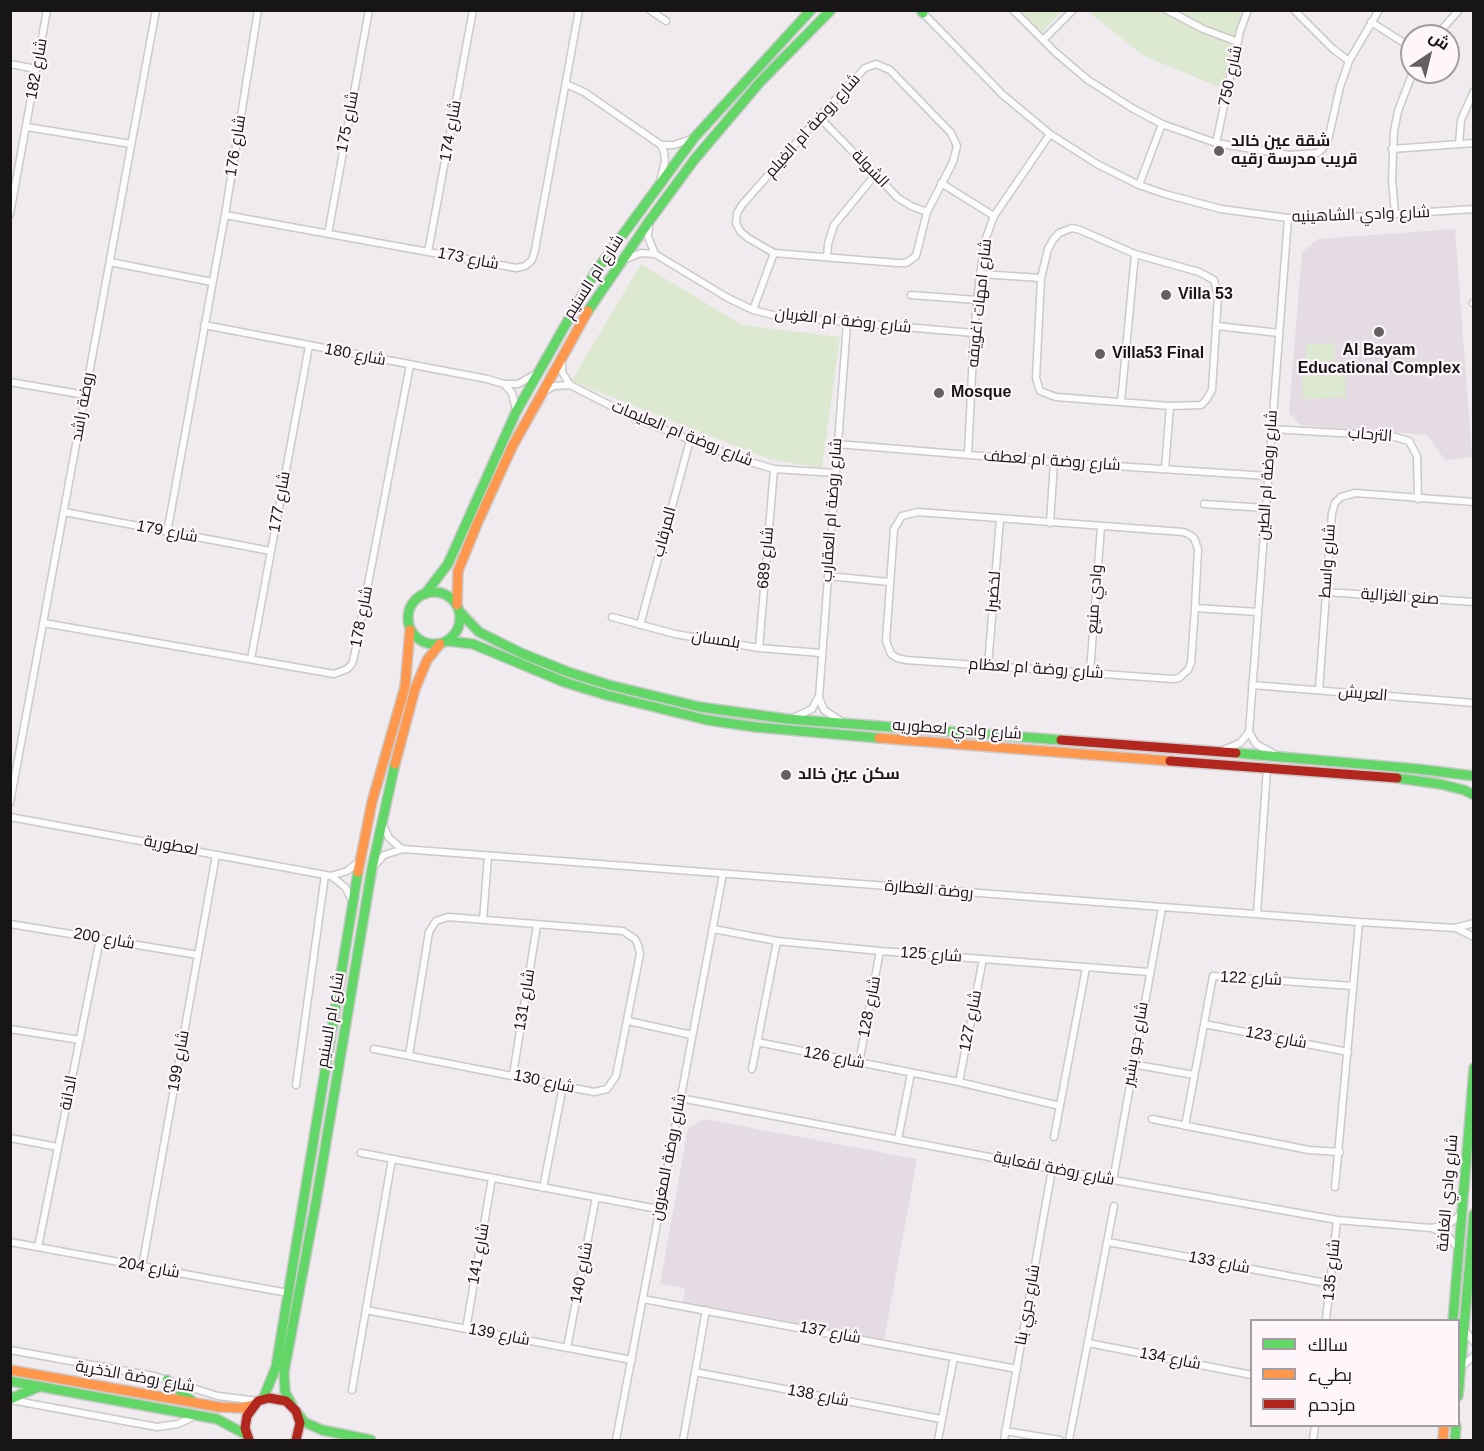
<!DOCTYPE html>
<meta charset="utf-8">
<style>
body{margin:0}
#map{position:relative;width:1484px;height:1451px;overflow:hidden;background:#efebee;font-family:Helvetica,Cairo,sans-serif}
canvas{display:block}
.frame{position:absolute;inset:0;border:12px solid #181517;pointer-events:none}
.legend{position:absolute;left:1250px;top:1319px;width:210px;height:108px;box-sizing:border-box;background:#fff6fc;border:2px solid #a39ca0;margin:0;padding:8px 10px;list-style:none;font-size:18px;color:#181517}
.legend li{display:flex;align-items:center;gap:12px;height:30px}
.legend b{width:30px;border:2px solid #a39ca0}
.north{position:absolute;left:1400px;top:24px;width:60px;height:60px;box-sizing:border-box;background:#fff6fc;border:2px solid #a39ca0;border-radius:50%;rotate:35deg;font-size:16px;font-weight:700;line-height:24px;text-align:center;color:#181517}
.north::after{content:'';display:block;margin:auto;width:21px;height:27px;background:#636062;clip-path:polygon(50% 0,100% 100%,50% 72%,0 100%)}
</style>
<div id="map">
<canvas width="1484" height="1451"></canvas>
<div class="frame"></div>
<ul class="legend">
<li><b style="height:8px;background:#63d668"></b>سالك</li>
<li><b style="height:8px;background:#ff974d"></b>بطيء</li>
<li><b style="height:8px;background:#b3261e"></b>مزدحم</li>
</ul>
<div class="north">ش</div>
</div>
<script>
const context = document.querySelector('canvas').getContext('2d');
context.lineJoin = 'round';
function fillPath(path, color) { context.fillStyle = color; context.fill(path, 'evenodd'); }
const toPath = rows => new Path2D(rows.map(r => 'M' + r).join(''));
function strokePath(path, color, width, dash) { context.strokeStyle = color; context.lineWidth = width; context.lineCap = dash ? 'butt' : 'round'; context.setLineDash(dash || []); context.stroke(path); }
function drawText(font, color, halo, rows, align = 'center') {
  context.font = font + ' Helvetica,Cairo,sans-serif'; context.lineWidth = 4.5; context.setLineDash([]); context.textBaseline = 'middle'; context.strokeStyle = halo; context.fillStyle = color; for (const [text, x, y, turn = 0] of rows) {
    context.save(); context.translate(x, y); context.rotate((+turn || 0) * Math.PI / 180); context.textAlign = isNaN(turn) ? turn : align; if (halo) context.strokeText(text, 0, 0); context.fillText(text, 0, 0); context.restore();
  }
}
fillPath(toPath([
 [1455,229,1472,457,1445,460,1427,435,1300,425,1289,413,1302,252,1318,239],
 [704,1119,917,1159,884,1340,683,1303,685,1288,660,1284,688,1128]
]), '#e4dbe3');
fillPath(toPath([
 [1021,11,1062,11,1041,33],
 [1087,11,1244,11,1222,88,1144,56],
 [641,264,742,325,840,337,822,468,769,459,571,381],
 [1335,343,1335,362,1306,363,1306,344],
 [1345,374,1346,397,1303,399,1302,376]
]), '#dde8d0');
const street = toPath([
 [650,10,666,21],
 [1013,10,1055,52,1088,80,1132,108,1162,124,1216,143,1289,155,1318,153,1327,144,1340,87,1349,61,1379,10],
 [1167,10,1203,29,1238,42],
 [1294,10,1333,49,1349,61],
 [921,11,1003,95,1050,134,1097,164,1139,185,1165,194,1221,209,1288,218,1336,218,1474,209],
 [1371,22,1412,48],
 [1436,36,1459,10],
 [1043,40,1073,10],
 [10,64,36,69],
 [876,64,890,70,951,133,957,146,953,162,927,212,916,256,906,263,897,263,774,253,748,238,740,231,736,223,737,213,742,205,819,117,865,68,876,64],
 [566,84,584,92,661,145,674,145,691,139],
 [819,117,898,198,911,206,927,212],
 [27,127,131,144],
 [1216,143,1240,31,1248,10],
 [1459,144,1461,120,1474,91],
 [1392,149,1474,143],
 [660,181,665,161,664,152,661,145],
 [941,183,994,216],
 [1139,185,1162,124],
 [10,214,47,10],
 [1395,214,1392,179,1394,131,1398,111,1413,72],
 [225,215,516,268,525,266,532,260,535,250,579,10],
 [649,224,648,237,655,254],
 [1072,228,1080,230,1135,254,1199,272,1214,280,1218,295,1212,390,1206,400,1201,405,1170,406,1056,397,1040,391,1036,378,1041,278,1048,249,1053,240,1059,233,1072,228],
 [328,234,369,10],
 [428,252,473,10],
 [827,257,828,244,834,225,875,175],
 [623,260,641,253,655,254,728,298,753,310,777,316,974,333],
 [110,262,212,282],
 [980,274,1041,278],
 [911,295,977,300],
 [1473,303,1474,303],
 [753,310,774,253],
 [204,325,487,379,504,384,518,384,534,375],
 [1217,326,1279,333],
 [562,361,562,372,570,385],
 [10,382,85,395],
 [505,385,512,393,516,410],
 [545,391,554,386,570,385,637,419,740,459,774,469,835,473],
 [1121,402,1135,254],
 [1271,429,1391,436,1409,441,1417,456,1418,499],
 [837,444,1054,462,1268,476],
 [968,455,974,333,980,274,986,238,994,216,1050,134],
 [1165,469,1170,406],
 [1204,504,1266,508],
 [64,512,271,551],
 [918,512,1183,532,1188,534,1194,538,1198,549,1195,608,1191,663,1188,670,1179,678,1173,679,906,660,897,658,891,654,886,641,894,529,902,516,918,512],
 [1050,523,1054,462],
 [167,533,225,215,258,10],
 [828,576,889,582],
 [1326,592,1474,602],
 [1195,608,1258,612],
 [612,617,675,634,759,648,821,653],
 [44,623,334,674,347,669,352,664,354,657,410,365],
 [640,625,690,440],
 [759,648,774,469],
 [251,659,309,346],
 [988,666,1000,519],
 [1090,672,1101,526],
 [1252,685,1474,703],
 [1319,690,1332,513,1335,503,1341,497,1355,493,1474,502],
 [795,717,812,709,818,698],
 [841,721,824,710,819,698,847,323],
 [1223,750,1240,743,1249,732],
 [1276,755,1256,744,1249,732,1288,218],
 [10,803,156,10],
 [10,817,331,876,347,871,360,861],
 [383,825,389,838,402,849],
 [374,866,384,855,403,849,1359,922,1455,928,1474,923],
 [331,876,345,887,353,902],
 [1257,914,1267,768],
 [483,920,488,856],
 [10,924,198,955],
 [713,929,777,941,880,951,1149,972],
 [1458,929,1474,937],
 [628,1021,692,1035],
 [1204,1024,1348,1052],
 [10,1029,80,1040],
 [757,1042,959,1082,1060,1106],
 [374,1049,594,1092,607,1089,616,1076,640,954,638,945,635,939,623,931,448,917,436,921,429,932,409,1055],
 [859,1063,880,951],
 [1132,1064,1194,1075],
 [752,1069,777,941],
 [513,1075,537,925],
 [959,1082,983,959],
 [296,1085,325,875],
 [680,1098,1052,1169,1337,1220,1431,1228,1448,1225,1461,1214],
 [1152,1119,1309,1150,1340,1152],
 [1185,1126,1213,976,1353,986],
 [1054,1137,1086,968],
 [10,1138,58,1147],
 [898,1139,911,1073],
 [361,1153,658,1209],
 [1113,1180,1162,908],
 [1335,1187,1359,922],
 [543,1188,563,1086],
 [1434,1229,1447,1235,1458,1248],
 [10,1242,288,1293],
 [1108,1242,1331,1284],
 [38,1247,100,939],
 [142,1267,216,855],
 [643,1299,1017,1369],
 [366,1310,632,1360],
 [1326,1320,1337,1220],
 [466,1329,492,1178],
 [1465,1331,1474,1342],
 [1088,1343,1252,1375],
 [567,1348,596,1197],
 [10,1350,154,1376,218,1396,258,1401],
 [1461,1367,1474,1356],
 [695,1372,941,1419],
 [352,1390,392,1159],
 [11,1400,157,1427,178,1424,197,1415],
 [1005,1431,1060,1440],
 [616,1440,723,874],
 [683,1440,706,1310],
 [938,1440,954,1357],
 [1004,1440,1052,1169],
 [1069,1440,1114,1206],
 [1313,1440,1315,1426]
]);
const fast = toPath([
 [921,10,923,13],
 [588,311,650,220,694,160,760,82,831,10],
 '408 618a26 26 0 1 1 52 0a26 26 0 1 1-52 0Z',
 [425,594,448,564,516,412,596,271,694,138,811,10],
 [459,611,479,632,521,653,568,672,609,685,700,707,787,719,1061,740],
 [448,641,473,644,564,682,606,695,707,720,755,727,879,738],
 [1236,753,1418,769,1474,776],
 [1397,778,1440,784,1464,790,1474,795],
 [1453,1320,1474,1068],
 [167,1380,192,1401],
 [10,1381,217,1419,247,1435],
 [1458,1396,1474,1214],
 [10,1399,38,1387],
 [263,1399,276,1367,358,872],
 [293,1407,285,1392,284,1372,316,1202,372,868,395,764],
 [299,1415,304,1422,322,1430,371,1440],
 [1455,1440,1456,1426]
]);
const slow = toPath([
 [457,605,458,571,477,524,512,447,588,311],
 [879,738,1170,761],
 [395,764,415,689,427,660,440,644],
 [358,872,372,802,405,687,410,630],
 [10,1370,219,1407,241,1408,254,1405],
 [1443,1440,1444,1426]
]);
const jam = toPath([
 [1061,740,1236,753],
 [1170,761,1397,778],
 [249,1440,245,1428,247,1416,258,1401,269,1398,286,1401,296,1411,300,1423,296,1440]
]);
strokePath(street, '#ccc9cb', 9);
strokePath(fast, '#ccc9cb', 12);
strokePath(slow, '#ccc9cb', 12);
strokePath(jam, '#ccc9cb', 12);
strokePath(street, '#fdfcfc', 6);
strokePath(fast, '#63d668', 9);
strokePath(slow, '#ff974d', 9);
strokePath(jam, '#b3261e', 9);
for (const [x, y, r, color] of [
 [1219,151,6,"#636062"],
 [1166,295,6,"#636062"],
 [1379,332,6,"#636062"],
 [1100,354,6,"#636062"],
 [939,393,6,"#636062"],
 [786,775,6,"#636062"]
]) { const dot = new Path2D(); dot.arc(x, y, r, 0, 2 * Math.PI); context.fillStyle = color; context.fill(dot); strokePath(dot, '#fff6fc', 2); }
drawText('16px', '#181517', '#fff6fc', [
 ["شارع 182",37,69,-80],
 ["شارع 750",1231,76,-78],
 ["شارع 175",348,122,-79],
 ["شارع روضة ام الغيلم",813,126,-48],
 ["شارع 174",451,131,-80],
 ["شارع 176",236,146,-81],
 ["الشولة",870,169,46],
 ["شارع وادي الشاهينيه",1361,215,-2],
 ["شارع 173",468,259,11],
 ["شارع ام السنيم",594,277,-57],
 ["شارع امهات اغويفه",980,303,-84],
 ["شارع روضة ام الغربان",843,321,6],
 ["شارع 180",355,355,11],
 ["روضة راشد",83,407,-80],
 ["شارع روضة ام العليمات",682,434,22],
 ["الترحاب",1370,435,5],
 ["شارع روضة ام لعطف",1052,461,4],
 ["شارع روضة ام الطين",1268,475,-86],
 ["شارع 177",280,502,-80],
 ["شارع روضة ام العقارب",832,510,-86],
 ["شارع 179",167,532,11],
 ["المرقاب",665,532,-75],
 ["شارع 689",766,558,-85],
 ["شارع واسط",1328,561,-86],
 ["لخضيرا",994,592,-85],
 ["صنع الغزالية",1400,597,4],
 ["وادي منيع",1095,599,-86],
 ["شارع 178",362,617,-79],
 ["بلمسان",716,640,9],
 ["شارع روضة ام لعظام",1036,669,4],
 ["العريش",1363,694,5],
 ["شارع وادي لعطوريه",957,730,4],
 ["لعطورية",171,846,10],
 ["روضة الغطارة",929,890,5],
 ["شارع 200",104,939,10],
 ["شارع 125",931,955,4],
 ["شارع 122",1251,979,3],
 ["شارع 131",525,1000,-81],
 ["شارع 128",870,1007,-79],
 ["شارع ام السنيم",331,1020,-80],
 ["شارع 127",971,1021,-79],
 ["شارع 123",1276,1038,11],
 ["شارع جو بشير",1136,1044,-80],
 ["شارع 126",834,1058,11],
 ["شارع 199",179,1061,-80],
 ["شارع 130",544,1082,12],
 ["الدانة",69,1093,-79],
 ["شارع روضة المغرون",669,1157,-79],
 ["شارع روضة لقعابية",1054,1169,11],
 ["شارع وادي الغافة",1448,1193,-85],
 ["شارع 141",479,1254,-80],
 ["شارع 133",1219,1263,11],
 ["شارع 204",149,1268,10],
 ["شارع 135",1332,1270,-84],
 ["شارع 140",582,1273,-79],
 ["شارع جري بنا",1028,1305,-80],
 ["شارع 137",830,1333,11],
 ["شارع 139",499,1335,11],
 ["شارع 134",1170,1359,11],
 ["شارع روضة الذخرية",135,1377,10],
 ["شارع 138",818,1396,11]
]);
drawText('bold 16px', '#181517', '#fff6fc', [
 ["شقة عين خالد",1231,142],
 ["قريب مدرسة رقيه",1231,160],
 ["Villa 53",1178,295],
 ["Al Bayam",1379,351,"center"],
 ["Educational Complex",1379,369,"center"],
 ["Villa53 Final",1112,354],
 ["Mosque",951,393],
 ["سكن عين خالد",798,775]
], 'left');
</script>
